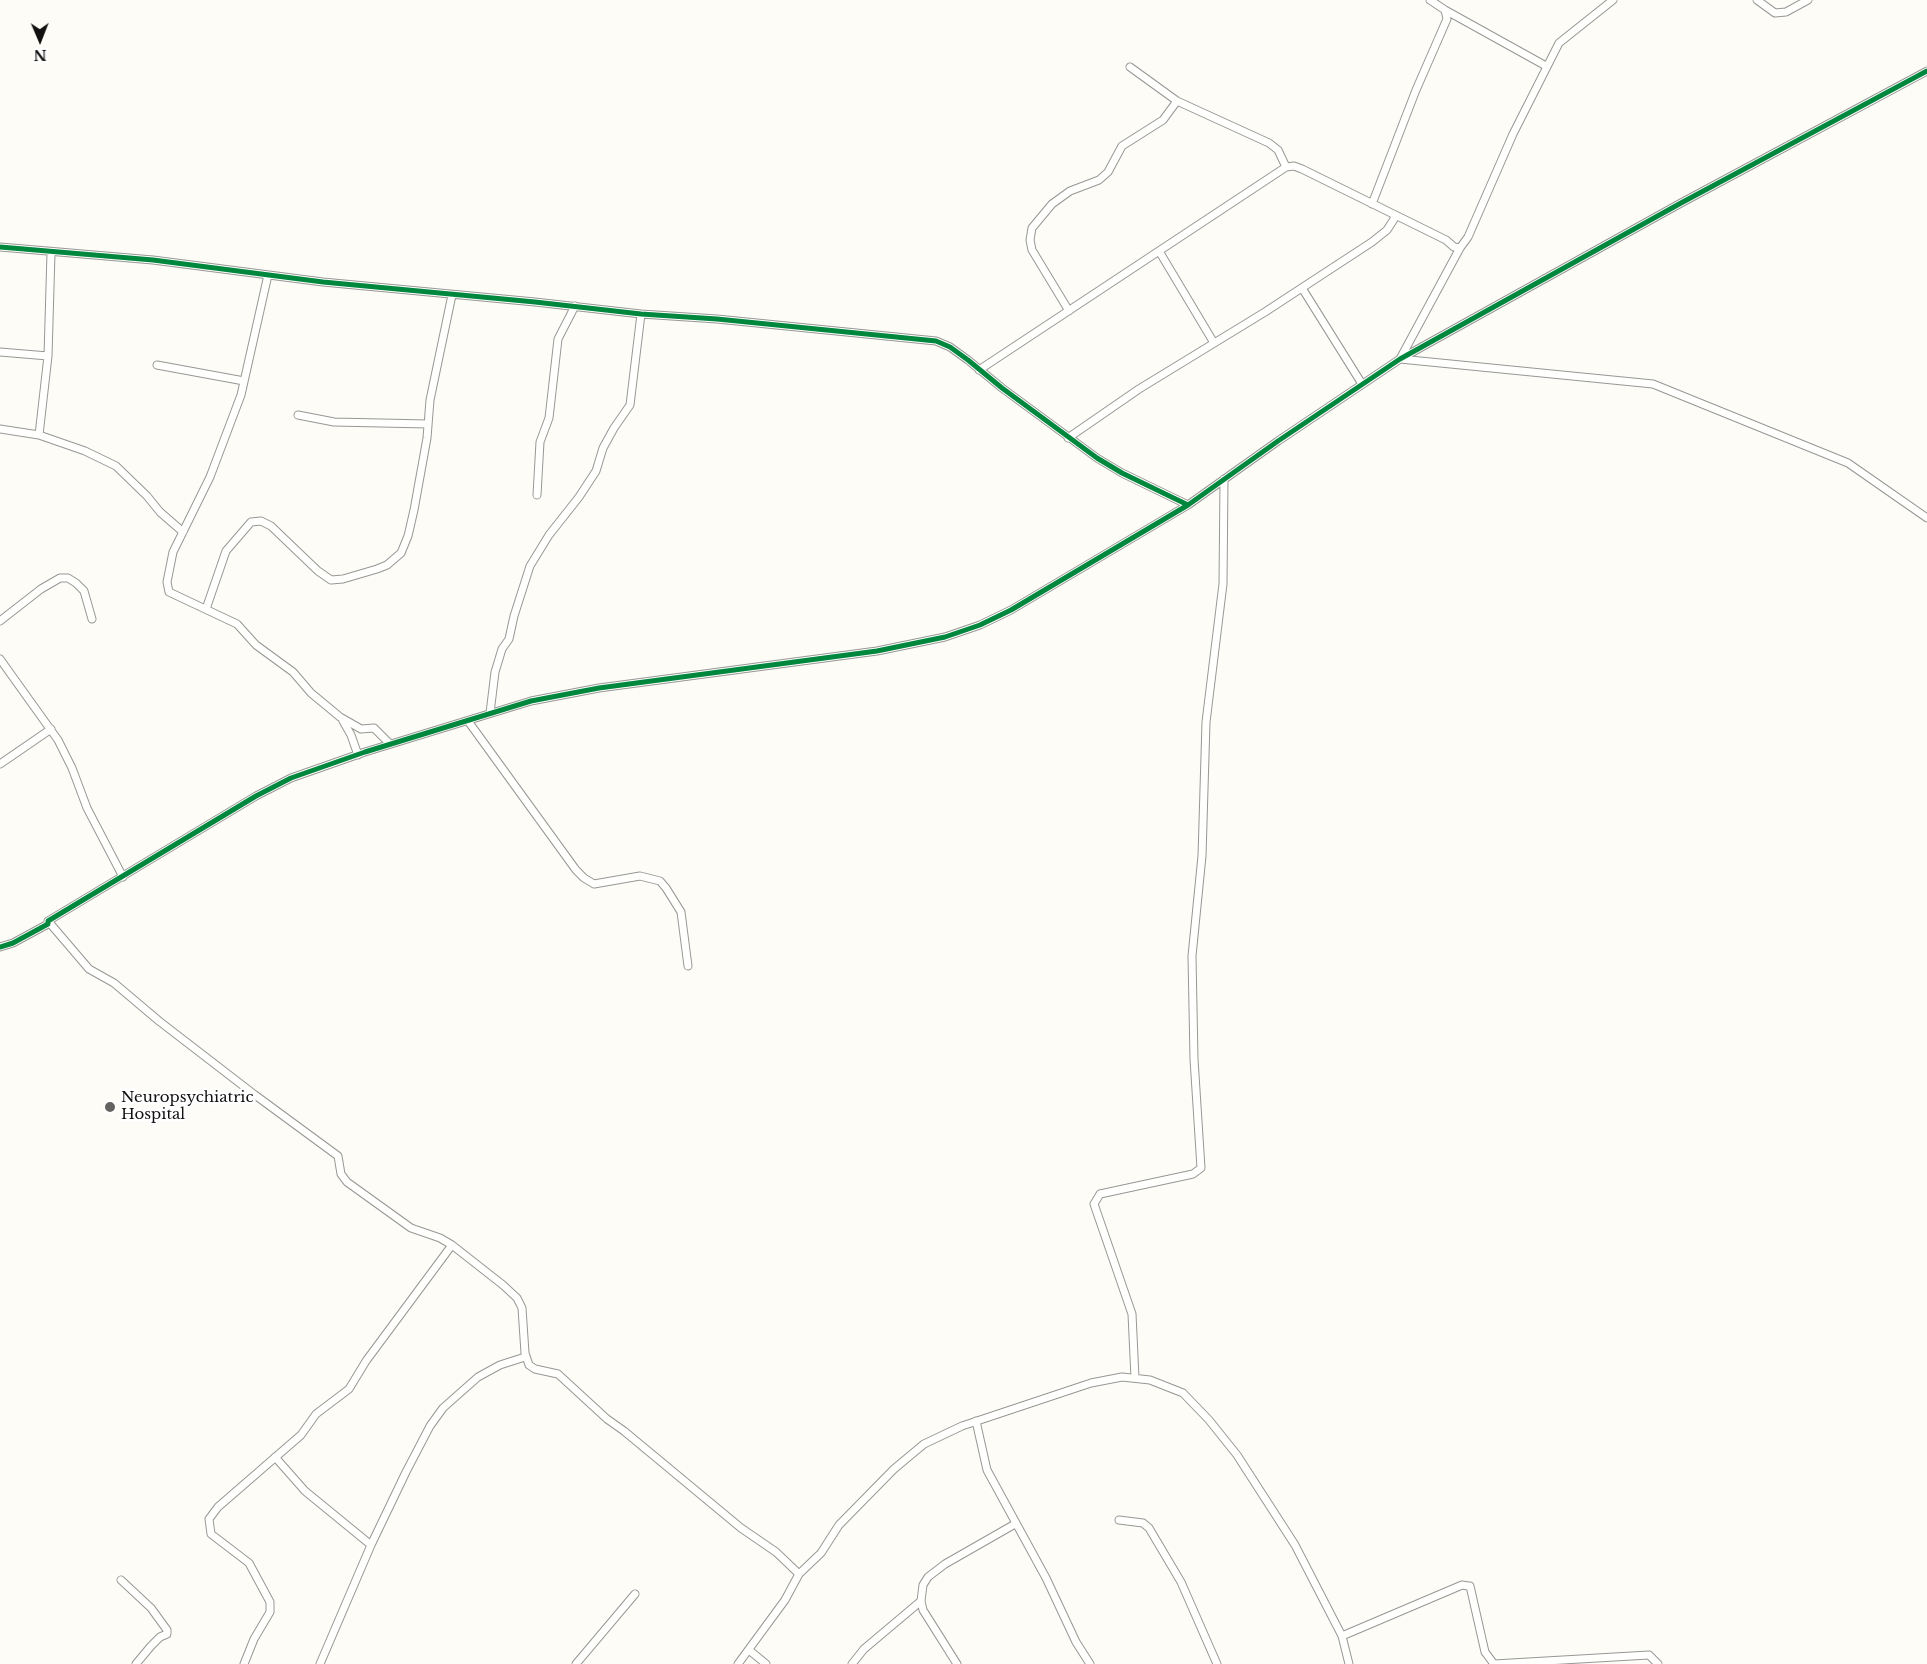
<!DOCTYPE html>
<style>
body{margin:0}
#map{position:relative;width:1927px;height:1664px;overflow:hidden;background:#fdfcf7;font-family:"Libre Baskerville",serif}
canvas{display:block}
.north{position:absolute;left:15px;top:15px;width:50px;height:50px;-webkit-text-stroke:4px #fff;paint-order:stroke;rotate:179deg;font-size:14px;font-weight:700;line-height:20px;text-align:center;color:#111}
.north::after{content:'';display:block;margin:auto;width:18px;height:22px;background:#111;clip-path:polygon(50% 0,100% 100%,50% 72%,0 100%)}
</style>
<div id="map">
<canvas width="1927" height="1664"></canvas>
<div class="north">N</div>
</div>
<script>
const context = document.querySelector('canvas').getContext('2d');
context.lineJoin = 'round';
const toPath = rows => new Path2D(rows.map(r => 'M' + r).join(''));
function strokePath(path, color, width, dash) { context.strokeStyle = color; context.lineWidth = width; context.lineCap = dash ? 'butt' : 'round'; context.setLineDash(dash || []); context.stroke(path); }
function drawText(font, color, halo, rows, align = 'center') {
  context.font = font + ' "Libre Baskerville",serif'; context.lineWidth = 5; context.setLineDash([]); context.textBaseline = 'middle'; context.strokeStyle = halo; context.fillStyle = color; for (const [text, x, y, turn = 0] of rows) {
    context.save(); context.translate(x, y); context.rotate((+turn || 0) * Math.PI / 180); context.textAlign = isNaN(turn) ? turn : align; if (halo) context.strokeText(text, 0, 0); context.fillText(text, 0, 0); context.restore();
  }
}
const minor = toPath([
 [1757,0,1775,13,1786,12,1808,0],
 [1445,10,1546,66],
 [1130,67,1177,101,1269,143,1278,150,1286,167],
 [1372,204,1416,90,1447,19,1445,10,1430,0],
 [0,247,153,260,323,282,535,302,641,314,717,319,936,341,950,347,968,360,1002,388,1097,458,1122,473,1188,505],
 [1460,248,1400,359,1653,384,1848,463,1927,518],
 [1159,251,1214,343],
 [268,275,241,395,210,477,173,552,167,582,169,592,237,624,256,645,293,672,311,693,340,717,361,729,374,728,390,744],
 [1302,288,1362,384],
 [1069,311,1032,250,1030,240,1032,228,1052,204,1070,191,1099,180,1108,172,1122,146,1163,120,1177,101],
 [0,352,48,356],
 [157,365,244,381],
 [979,370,1286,167,1294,166,1302,169,1446,240,1454,247,1460,248,1468,237,1513,134,1559,43,1613,0],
 [298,415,334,422,428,424],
 [0,429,39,435,85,451,116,466,147,496,160,512,183,532],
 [39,435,48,356,51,253],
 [1068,438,1139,389,1265,312,1372,242,1387,230,1396,216],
 [537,495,540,442,549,418,558,339,575,306],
 [206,609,226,551,251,522,261,521,271,526,318,571,331,580,343,579,377,569,387,565,401,553,408,536,414,510,427,438,430,400,452,295],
 [0,621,41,589,60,578,68,578,76,583,84,591,92,619],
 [0,659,58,740,72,768,87,808,123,877],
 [490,713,495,672,502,649,509,639,514,616,530,566,549,535,579,497,596,471,603,448,614,428,630,405,641,314],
 [343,721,351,735,358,755],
 [468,721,576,870,584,878,594,884,640,876,660,881,666,888,681,912,688,966],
 [0,764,51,729],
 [48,921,89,969,114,983,159,1021,255,1095,338,1156,341,1174,347,1182,411,1228,440,1238,452,1245,503,1285,517,1298,522,1308,525,1353,529,1365,535,1369,558,1374,607,1419,624,1431,741,1528,776,1552,799,1574],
 [0,947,13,943,48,924,48,921,256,796,291,778,365,752,531,701,599,688,877,651,945,637,980,625,1011,610,1188,505,1278,441,1400,359,1681,203,1927,71],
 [1135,1378,1132,1314,1094,1204,1100,1194,1193,1174,1201,1168,1194,1059,1192,956,1202,856,1206,722,1223,584,1224,479],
 [976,1421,987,1470,1046,1578,1076,1642,1090,1664],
 [275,1457,305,1491,371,1545],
 [1119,1520,1143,1523,1149,1528,1181,1582,1217,1664],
 [121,1580,151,1608,167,1630,167,1634,160,1637,151,1646,136,1664],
 [1342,1636,1462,1585,1468,1586,1470,1586,1485,1652,1494,1664,1649,1655,1658,1664],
 [749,1650,766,1664],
 [244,1664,254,1639,270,1612,270,1602,249,1563,211,1534,209,1519,218,1507,301,1435,316,1414,349,1389,366,1361,452,1245],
 [320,1664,371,1545,406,1472,430,1426,443,1408,478,1377,500,1365,525,1357],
 [576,1664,635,1594],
 [738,1664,785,1600,799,1574,821,1553,839,1525,894,1469,924,1444,962,1426,1091,1383,1122,1377,1150,1380,1183,1393,1209,1420,1237,1455,1295,1545,1342,1636,1349,1664],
 [852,1664,864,1649,921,1601],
 [957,1664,923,1610,921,1601,923,1585,928,1577,945,1564,1015,1524]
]);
strokePath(minor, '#979795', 9);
strokePath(minor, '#fffffe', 7);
strokePath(toPath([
 [0,247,153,260,323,282,535,302,641,314,717,319,936,341,950,347,968,360,1002,388,1097,458,1122,473,1188,505],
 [0,947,13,943,48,924,48,921,256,796,291,778,365,752,531,701,599,688,877,651,945,637,980,625,1011,610,1188,505,1278,441,1400,359,1681,203,1927,71]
]), '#00873e', 5);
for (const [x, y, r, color] of [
 [110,1107,6,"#646362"]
]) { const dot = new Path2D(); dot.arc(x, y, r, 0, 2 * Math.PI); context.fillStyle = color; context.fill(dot); strokePath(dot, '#fff', 2); }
drawText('15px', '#111', '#fff', [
 ["Neuropsychiatric",121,1098],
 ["Hospital",121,1115]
], 'left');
</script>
